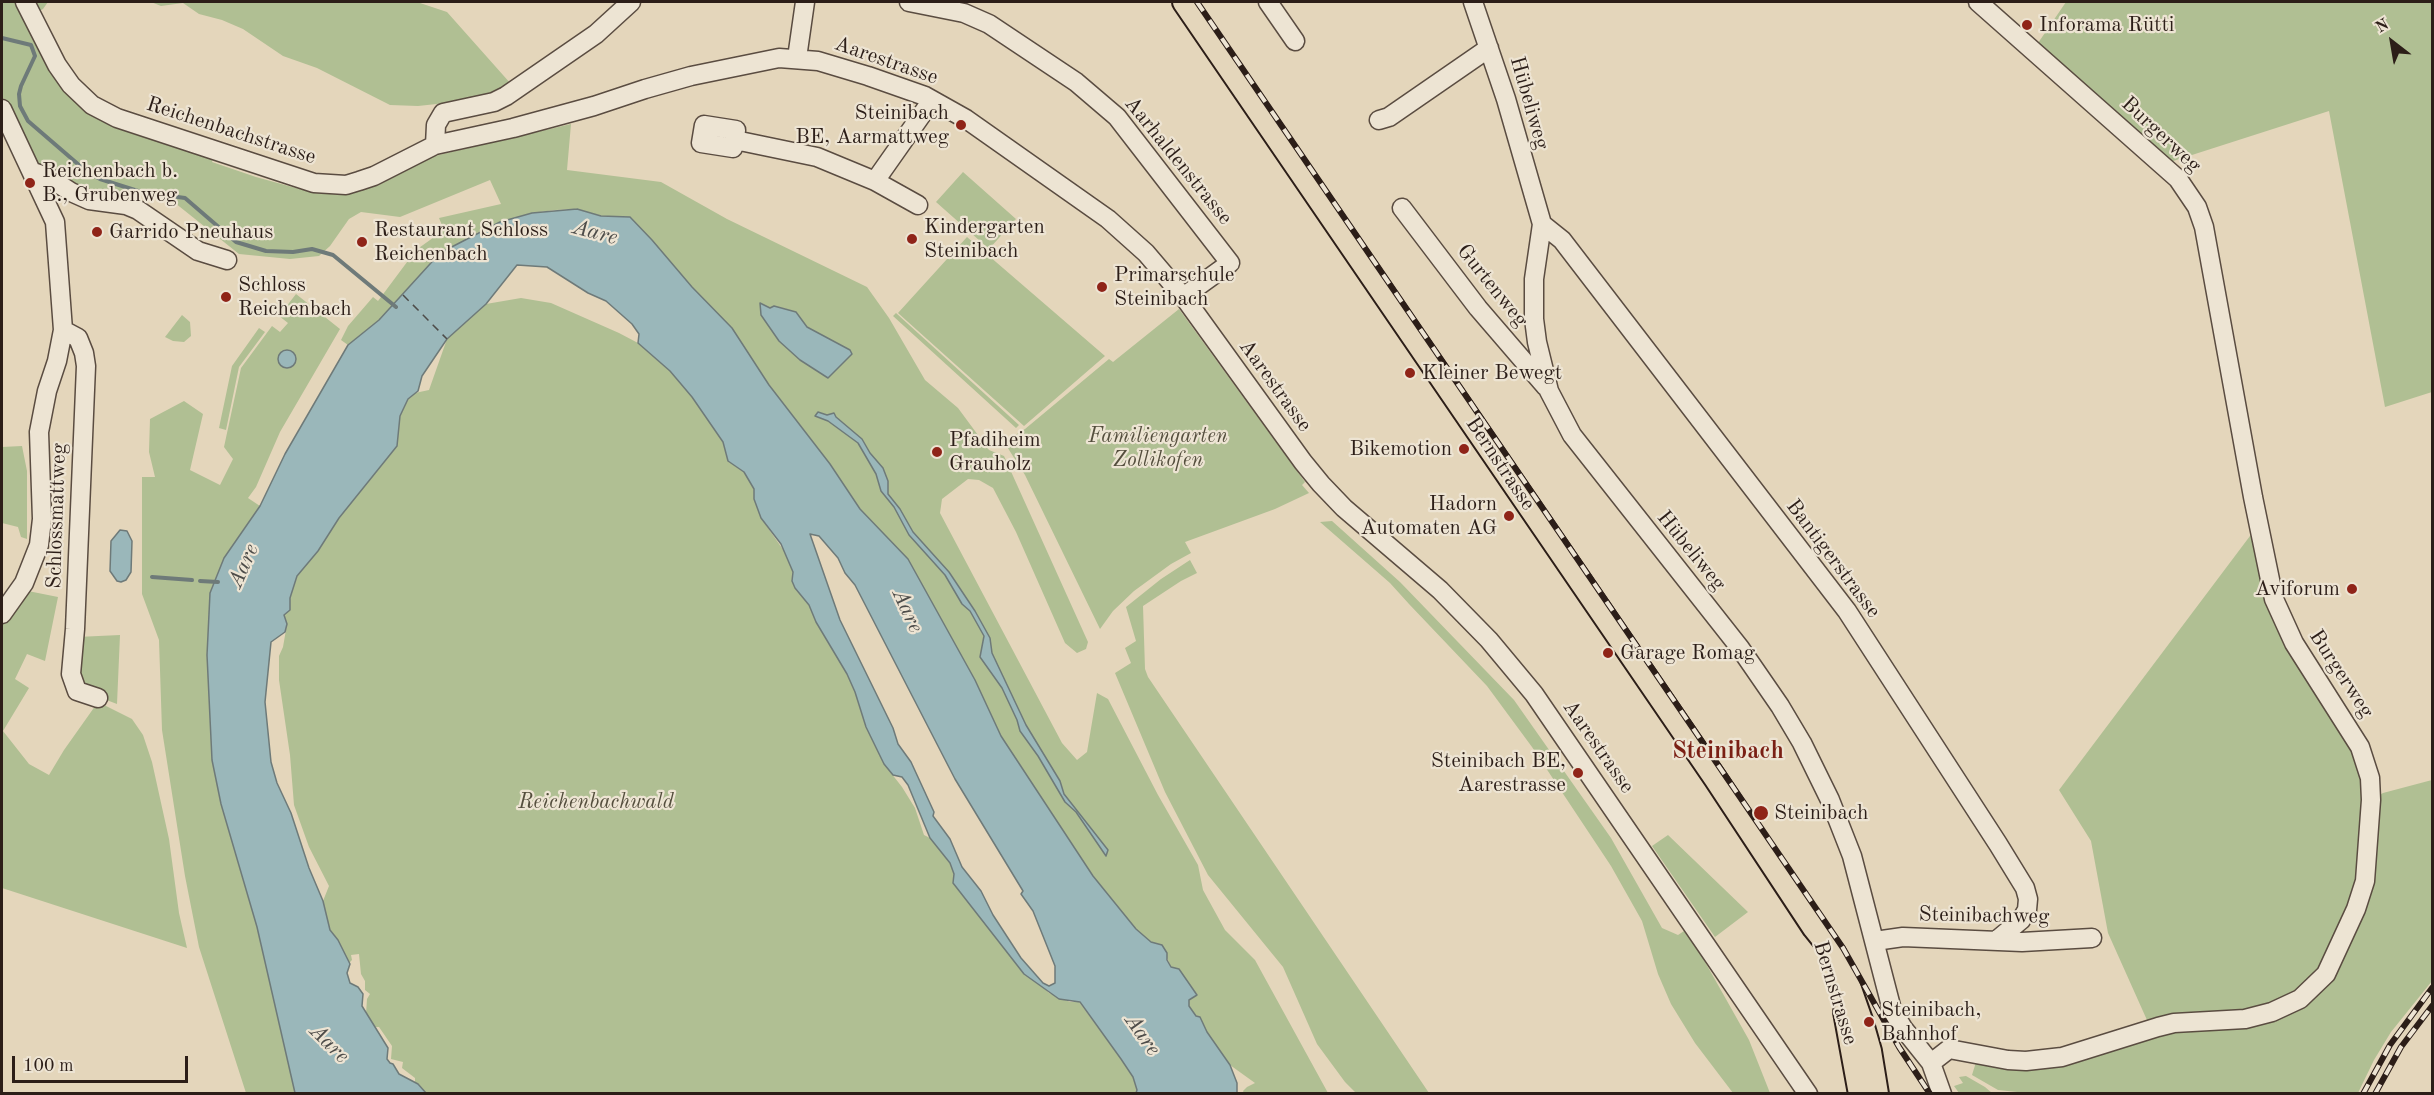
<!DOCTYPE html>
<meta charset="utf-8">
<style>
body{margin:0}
#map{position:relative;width:2434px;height:1095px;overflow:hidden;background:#e4d6bb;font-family:"Old Standard TT",serif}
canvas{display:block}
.frame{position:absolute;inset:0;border:3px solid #2c1e18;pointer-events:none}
.north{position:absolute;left:2362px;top:12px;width:60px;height:60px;-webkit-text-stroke:4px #ede4d3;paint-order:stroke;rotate:329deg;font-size:16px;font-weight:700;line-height:24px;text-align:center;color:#2c1e18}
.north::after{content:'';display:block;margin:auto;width:21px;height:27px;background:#2c1e18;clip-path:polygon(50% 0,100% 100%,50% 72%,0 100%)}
.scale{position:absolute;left:12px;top:1056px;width:176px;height:27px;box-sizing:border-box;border:3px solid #2c1e18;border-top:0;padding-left:8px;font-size:18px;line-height:21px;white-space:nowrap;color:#2c1e18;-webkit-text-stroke:4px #ede4d3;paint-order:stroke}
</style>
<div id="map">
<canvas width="2434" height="1095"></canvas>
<div class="frame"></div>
<div class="north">N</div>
<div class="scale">100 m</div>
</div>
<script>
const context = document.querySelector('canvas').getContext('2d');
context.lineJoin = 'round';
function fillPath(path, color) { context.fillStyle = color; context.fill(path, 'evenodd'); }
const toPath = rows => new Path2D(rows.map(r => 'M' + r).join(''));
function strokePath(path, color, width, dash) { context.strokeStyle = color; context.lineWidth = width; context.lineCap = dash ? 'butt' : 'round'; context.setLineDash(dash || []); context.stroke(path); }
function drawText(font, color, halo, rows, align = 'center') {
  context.font = font + ' "Old Standard TT",serif'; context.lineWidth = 4.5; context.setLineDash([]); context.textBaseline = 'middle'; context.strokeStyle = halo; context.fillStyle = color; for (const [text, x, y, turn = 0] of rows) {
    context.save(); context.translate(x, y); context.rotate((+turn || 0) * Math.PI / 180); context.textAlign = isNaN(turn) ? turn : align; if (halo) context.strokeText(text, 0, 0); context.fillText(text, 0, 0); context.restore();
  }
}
fillPath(toPath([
 [2,2,48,2,43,9,28,17,66,90,213,157,212,162,256,177,314,193,346,195,379,185,430,157,571,124,567,170,661,182,727,219,867,287,889,318,925,380,958,408,989,450,1004,456,1088,642,1086,649,1077,653,1065,643,1016,532,993,488,979,480,968,479,942,499,940,513,1062,743,1077,760,1087,752,1097,693,1108,699,1158,795,1198,865,1203,890,1225,930,1255,960,1328,1093,1244,1093,1243,1091,1247,1087,1255,1083,1230,1065,1207,1032,1200,1017,1196,1016,1189,1006,1189,1000,1197,994,1171,967,1162,946,1151,942,1136,929,1093,876,1001,736,975,680,908,559,860,509,830,464,769,385,692,287,630,217,601,216,577,209,555,210,532,213,500,222,468,237,379,320,348,345,341,340,348,326,373,297,378,301,416,250,444,230,439,218,501,204,490,180,400,217,361,212,349,219,330,246,319,256,290,259,239,254,165,195,140,193,126,198,73,189,38,165,2,96],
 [761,304,770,308,783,308,796,312,807,327,850,350,852,354,828,378,800,360,779,341,761,315],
 [151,2,417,2,447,12,511,84,483,99,418,106,390,105,317,68,283,56,243,29,222,20,199,14,183,3,161,6],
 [2066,2,2432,2,2432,392,2385,407,2329,111,2167,163,2036,46],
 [963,172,1016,219,989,249,936,202],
 [967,237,1105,356,1024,426,898,313],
 [296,294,340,329,280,432,256,487,248,498,260,506,224,558,210,593,207,654,212,760,221,804,257,927,295,1093,246,1093,199,947,185,876,162,730,159,640,142,594,142,477,155,477,149,452,150,419,184,401,203,414,190,470,220,485,233,459,224,447,241,368,272,326,280,332,288,323,279,316],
 [521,298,551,303,619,333,638,343,670,371,692,397,723,442,728,461,744,472,754,489,754,499,761,518,784,551,793,572,792,581,795,588,809,605,816,622,847,674,855,692,866,727,884,764,902,787,915,808,924,835,930,838,950,863,954,874,1024,974,1041,985,1049,993,1070,1002,1079,1002,1121,1059,1133,1077,1137,1090,1136,1093,426,1093,415,1082,415,1078,402,1068,403,1062,391,1059,392,1046,379,1027,375,1027,366,1014,367,999,370,994,365,990,365,981,361,974,359,954,351,955,352,960,349,963,338,940,330,930,323,901,329,886,309,847,294,805,290,755,279,680,279,656,283,647,287,624,284,615,290,609,290,598,297,576,318,551,339,518,397,446,400,416,408,399,415,393,429,390,447,339,486,304],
 [1179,309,1305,482,1302,485,1309,493,1275,509,1185,542,1191,553,1171,564,1134,591,1113,611,1100,629,1025,475,1004,442,1025,429,1109,359,1113,362],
 [896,313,1019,425,1016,428,893,316],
 [182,315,190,322,191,336,184,342,173,341,165,337],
 [259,328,265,332,239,367,226,430,219,428,232,366],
 [22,446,27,471,27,539,21,537,18,527,2,523,2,447],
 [1332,521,1400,582,1514,700,1611,838,1662,928,1678,935,1684,931,1700,953,1749,1040,1770,1093,1733,1093,1695,1043,1671,1004,1658,974,1642,921,1611,866,1532,747,1487,686,1409,604,1390,583,1320,522],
 [2256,528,2266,580,2348,731,2371,800,2383,793,2432,780,2432,981,2391,1032,2374,1060,2358,1093,2027,1093,1998,1090,1972,1075,1977,1059,2008,1064,2154,1034,2300,999,2151,1029,2108,933,2091,841,2059,790],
 [1190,560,1197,573,1181,581,1143,606,1145,669,1148,677,1429,1093,1356,1093,1345,1082,1317,1044,1283,967,1208,875,1165,792,1115,673,1131,663,1125,648,1136,641,1126,607,1161,579],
 [28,591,58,597,45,661,27,654,15,679,29,688,3,731,29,764,49,775,64,750,98,702,132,719,143,735,152,762,169,839,179,913,187,948,2,888,2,623],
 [120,635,117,704,83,691,74,674,77,637],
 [1668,835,1748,912,1715,937,1652,846],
 [1966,1076,1985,1087,1992,1093,1959,1093,1954,1086,1963,1083,1959,1077]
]), '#b0bf93');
const water = toPath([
 [577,209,601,216,630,217,652,240,692,287,732,328,769,385,830,464,860,509,908,559,975,680,1001,736,1093,876,1136,929,1151,942,1162,945,1167,953,1167,960,1171,967,1179,969,1197,995,1189,1000,1189,1006,1196,1016,1200,1017,1207,1032,1230,1065,1237,1083,1237,1093,1136,1093,1137,1090,1133,1077,1121,1059,1080,1002,1059,999,1024,974,953,883,954,874,950,863,930,838,908,785,902,777,893,775,884,764,866,727,855,692,847,674,816,622,809,605,795,588,792,581,793,572,781,544,761,518,754,499,754,489,744,472,728,461,723,442,692,397,670,371,638,343,639,334,632,324,606,301,588,293,547,267,517,265,486,304,447,339,422,376,418,391,408,399,400,416,397,446,339,518,318,551,297,576,290,598,290,610,284,615,287,624,285,632,271,642,265,702,271,762,277,783,291,813,309,868,323,901,330,930,338,940,350,964,347,973,350,983,358,987,363,994,362,1006,388,1048,387,1059,390,1063,393,1064,399,1074,418,1084,426,1093,295,1093,257,927,221,804,212,760,207,655,210,593,224,558,260,506,285,454,348,345,379,320,440,253,500,222,532,213,577,209],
 [810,534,819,536,838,558,845,573,855,585,955,779,1023,891,1021,894,1033,911,1055,966,1055,983,1049,986,1043,983,1021,958,993,915,981,891,962,867,950,839,933,816,934,812,911,762,898,744,893,728,840,620,810,534],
 [760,303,770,308,774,306,796,312,807,327,850,350,852,354,828,378,800,360,779,341,761,315,760,303],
 '278 359a9 9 0 1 1 18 0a9 9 0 1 1-18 0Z',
 [818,412,827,415,834,413,836,417,862,439,870,453,883,468,888,481,888,494,900,509,913,532,949,572,975,611,990,638,992,653,1026,725,1060,781,1064,794,1108,850,1106,856,1076,812,1065,802,1038,756,1020,731,1017,720,1002,688,980,657,984,636,970,611,962,604,945,575,909,535,894,507,881,491,876,474,858,443,828,421,815,416,818,412],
 [120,530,127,531,132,541,131,572,126,580,121,582,117,581,110,571,111,541,120,530]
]);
fillPath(water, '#9ab7ba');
strokePath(water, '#6e7a79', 1.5);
strokePath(toPath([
 [2,38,31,45,35,56,21,86,19,94,20,106,28,121,86,171,100,179,141,192,185,198,236,242,266,251,293,252,312,249,333,255,396,307],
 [152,577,192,580],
 [200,581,218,582]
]), '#6e7a79', 4);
strokePath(toPath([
 [403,295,447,339]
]), '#4d4c49', 1.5, [8, 6]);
const minor = toPath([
 [25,2,57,65,71,85,92,105,117,118,314,183,346,185,359,181,374,176,435,145,513,128,594,106,645,89,691,76,779,58,818,61,868,76,925,96,966,119,1108,219,1146,253,1186,300,1303,462,1321,484,1344,508,1440,590,1489,640,1534,694,1808,1094],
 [909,2,964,13,989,24,1076,82,1117,117,1230,263,1183,297],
 [1268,2,1295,41],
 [1473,2,1506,99,1542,224,1534,279,1534,319,1537,342,1549,391,1572,435,1740,648,1780,706,1802,743,1830,800,1852,856,1892,1010,1903,1028,1931,1063,1942,1094],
 [797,58,805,2],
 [2,109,55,222,63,330,57,361,47,391,39,432,42,519,39,545,24,583,2,614],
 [1379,120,1389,117,1489,48],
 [735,140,733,148,701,143,704,125,736,130,735,140,817,157,875,181],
 [435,145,436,125,443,113,494,102,506,96,596,34,631,2],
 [33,172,48,177,71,192,89,200,126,205,138,210,198,251,227,260],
 [918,205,875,181,932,100],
 [1402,208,1478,308,1546,387],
 [1542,224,1562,240,1847,611,1998,844,2025,888,2028,899,2027,910,2021,920,1997,940],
 [63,330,78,338,84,353,86,366,75,629,71,674,77,691,98,698],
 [1875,941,1903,937,2022,942,2092,938],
 [1931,1063,1949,1049,2008,1060,2026,1061,2062,1057,2158,1027,2174,1023,2245,1019,2272,1012,2300,999,2326,974,2356,909,2365,881,2371,800,2370,778,2360,747,2294,643,2274,599,2253,497,2204,227,2197,207,2178,179,1978,2]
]);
const major = toPath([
 [1184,2,1715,778,1814,928,1834,953,1847,980,1862,1023,1870,1051,1877,1094],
 [1845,1012,1860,1094]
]);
strokePath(minor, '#5a4c41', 21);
strokePath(major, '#2c1e18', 26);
strokePath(minor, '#ede4d3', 18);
strokePath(major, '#e4d6bb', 22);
const rail = toPath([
 [1197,2,1843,948,1899,1047,1930,1094],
 [2363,1094,2390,1045,2432,988],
 [2375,1094,2401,1047,2432,1006]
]);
strokePath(rail, '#2c1e18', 6);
strokePath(rail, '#ede4d3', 4, [11]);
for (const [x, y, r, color] of [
 [2027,25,6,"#8f2418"],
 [961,125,6,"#8f2418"],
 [30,183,6,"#8f2418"],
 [97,232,6,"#8f2418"],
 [912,239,6,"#8f2418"],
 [362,242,6,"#8f2418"],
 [1102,287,6,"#8f2418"],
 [226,297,6,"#8f2418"],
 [1410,373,6,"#8f2418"],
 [1464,449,6,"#8f2418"],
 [937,452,6,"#8f2418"],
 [1509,516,6,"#8f2418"],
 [2352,589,6,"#8f2418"],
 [1608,653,6,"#8f2418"],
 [1578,773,6,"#8f2418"],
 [1761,813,8,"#8f2418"],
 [1869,1022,6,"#8f2418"]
]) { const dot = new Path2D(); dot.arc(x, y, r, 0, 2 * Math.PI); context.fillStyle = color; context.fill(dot); strokePath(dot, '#ede4d3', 2); }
drawText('21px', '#2c1e18', '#ede4d3', [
 ["Inforama Rütti",2039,25],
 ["Steinibach",949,113,"right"],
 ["BE, Aarmattweg",949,137,"right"],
 ["Reichenbach b.",42,171],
 ["B., Grubenweg",42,195],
 ["Kindergarten",924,227],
 ["Steinibach",924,251],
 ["Restaurant Schloss",374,230],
 ["Reichenbach",374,254],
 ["Garrido Pneuhaus",109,232],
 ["Primarschule",1114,275],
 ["Steinibach",1114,299],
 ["Schloss",238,285],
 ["Reichenbach",238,309],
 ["Kleiner Bewegt",1422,373],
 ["Pfadiheim",949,440],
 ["Grauholz",949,464],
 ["Bikemotion",1452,449,"right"],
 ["Hadorn",1497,504,"right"],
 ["Automaten AG",1497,528,"right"],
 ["Aviforum",2340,589,"right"],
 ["Garage Romag",1620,653],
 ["Steinibach BE,",1566,761,"right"],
 ["Aarestrasse",1566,785,"right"],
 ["Steinibach",1774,813],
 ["Steinibach,",1881,1010],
 ["Bahnhof",1881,1034]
], 'left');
drawText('21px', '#2c1e18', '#ede4d3', [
 ["Aarestrasse",886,61,19],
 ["Hübeliweg",1529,103,74],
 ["Reichenbachstrasse",231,131,18],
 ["Burgerweg",2161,135,43],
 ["Aarhaldenstrasse",1178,161,51],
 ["Gurtenweg",1492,286,51],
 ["Aarestrasse",1275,386,54],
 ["Bernstrasse",1500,464,56],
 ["Schlossmattweg",57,516,-88],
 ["Hübeliweg",1691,551,51],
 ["Bantigerstrasse",1833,559,53],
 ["Burgerweg",2341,674,57],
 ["Aarestrasse",1598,747,55],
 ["Steinibachweg",1984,916,1],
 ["Bernstrasse",1835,993,73]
]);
drawText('italic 21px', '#544e3d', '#ede4d3', [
 ["Familiengarten",1158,436],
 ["Zollikofen",1158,460],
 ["Reichenbachwald",596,802]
]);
drawText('italic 22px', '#4d4c49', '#ede4d3', [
 ["Aare",595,233,15],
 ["Aare",244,566,-66],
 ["Aare",907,611,65],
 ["Aare",1142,1035,55],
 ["Aare",329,1044,44]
]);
drawText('bold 24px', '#7a1f14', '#ede4d3', [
 ["Steinibach",1728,752]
]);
</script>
